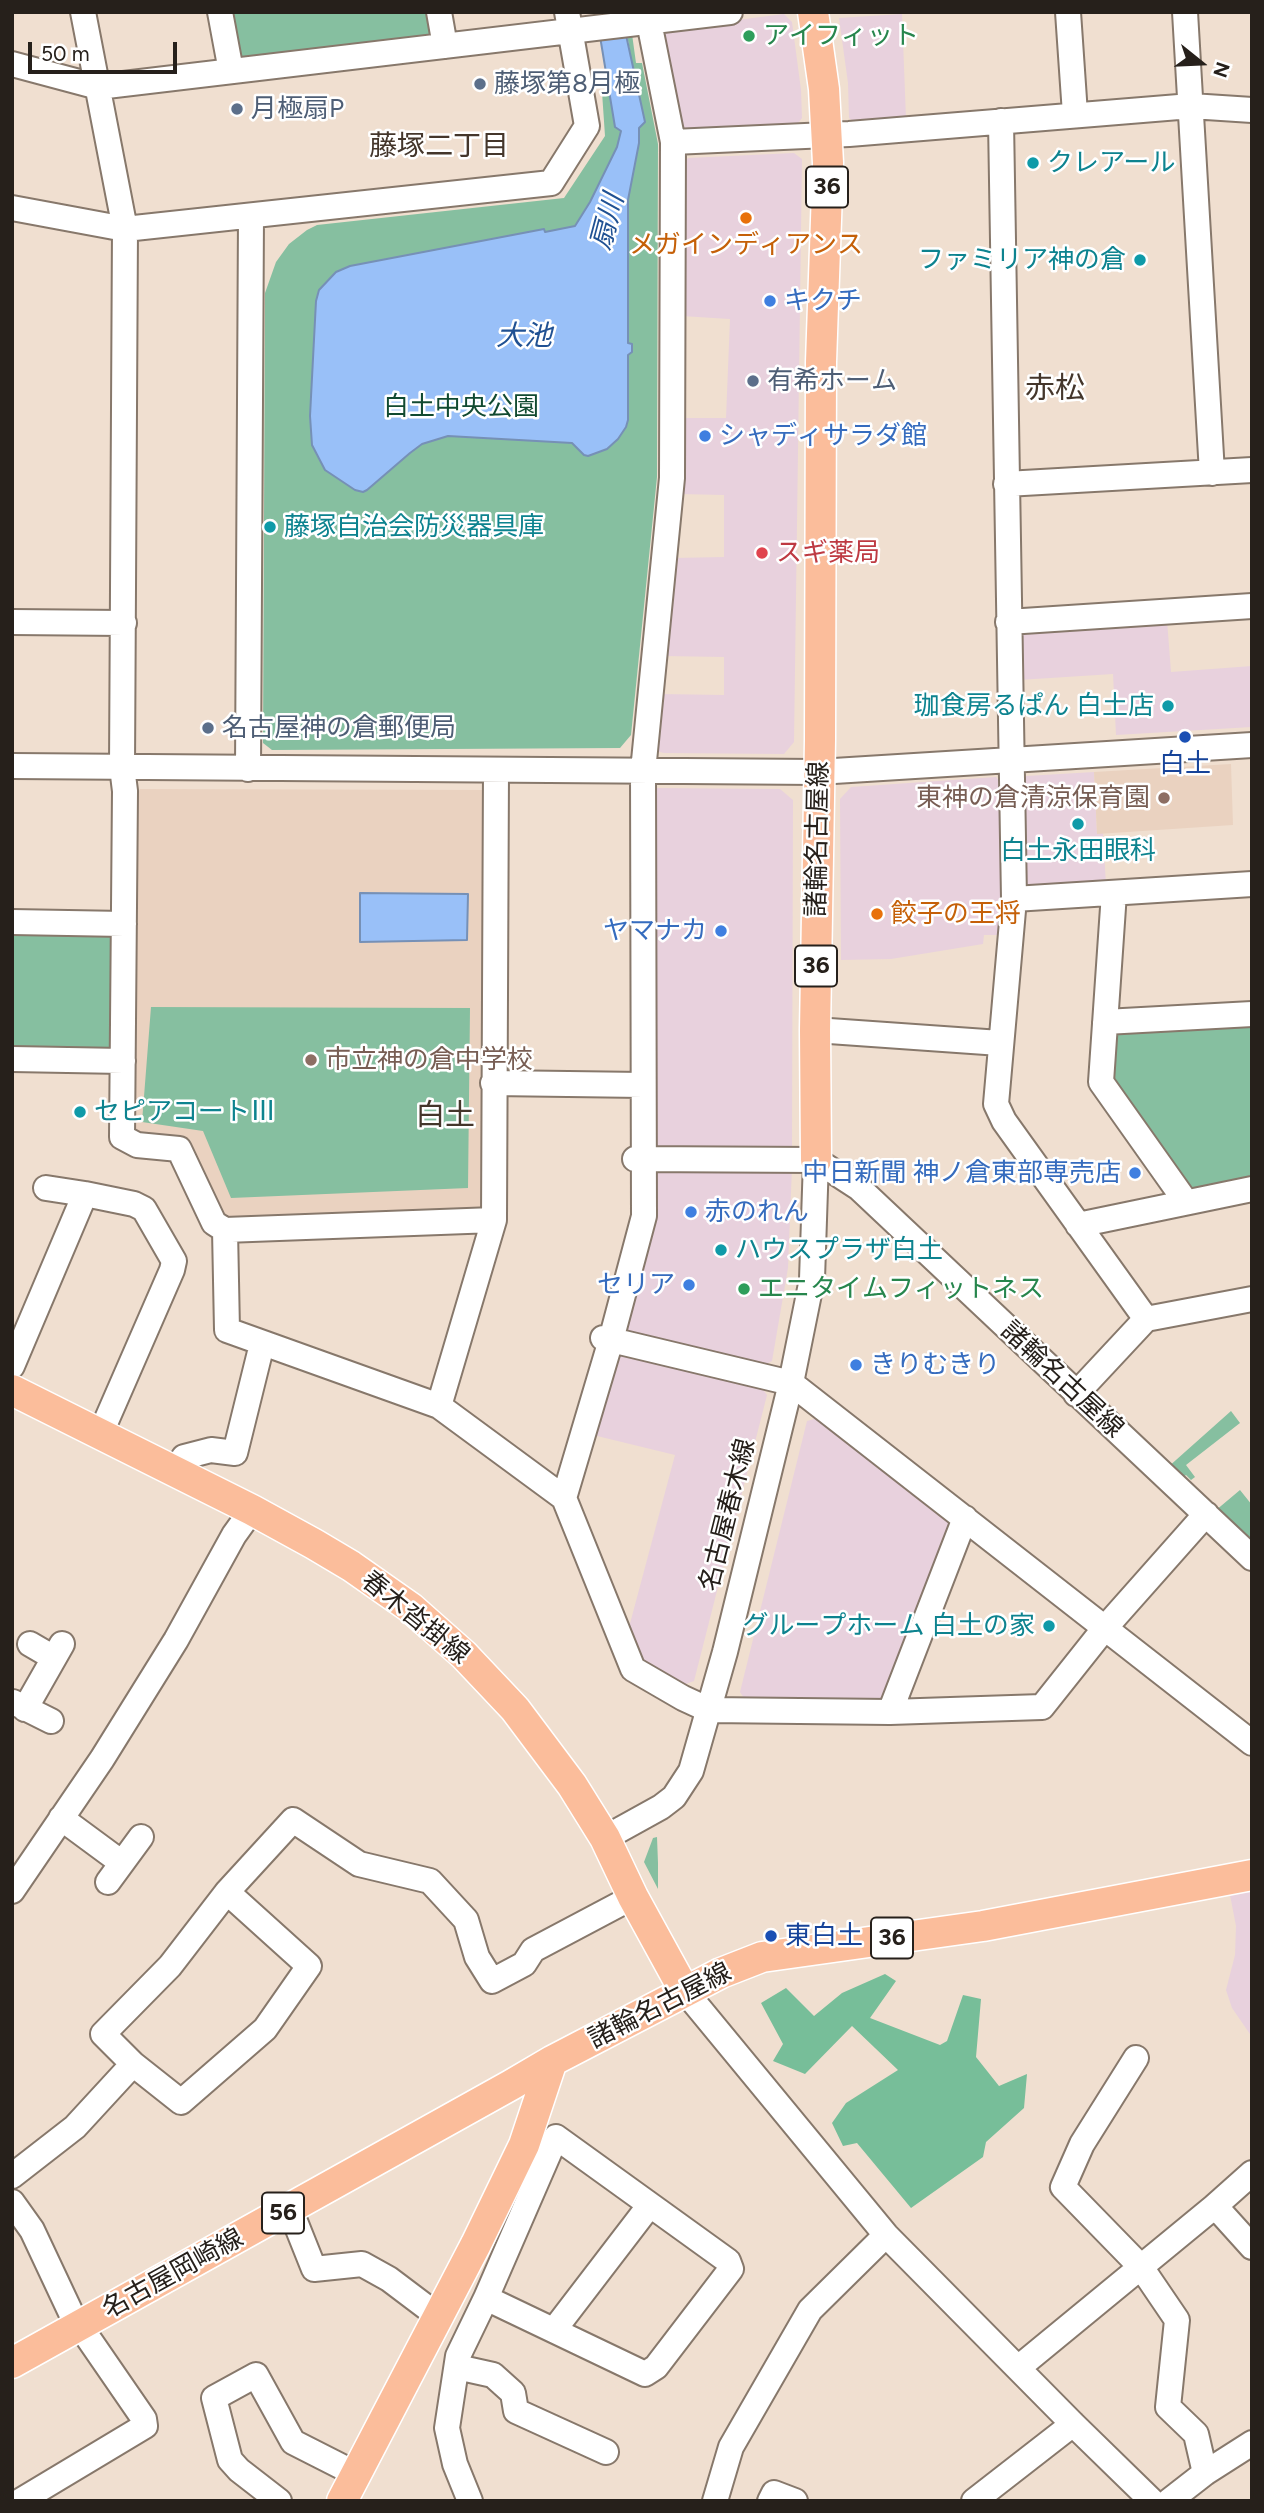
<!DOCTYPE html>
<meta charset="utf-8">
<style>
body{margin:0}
#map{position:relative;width:1264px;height:2513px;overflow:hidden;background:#f0dfd0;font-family:Figtree,sans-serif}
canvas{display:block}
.frame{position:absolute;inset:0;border:14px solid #26201b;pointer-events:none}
.north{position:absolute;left:1166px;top:28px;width:70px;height:70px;-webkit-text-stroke:5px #fff;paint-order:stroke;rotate:108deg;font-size:19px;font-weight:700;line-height:28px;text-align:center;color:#26201b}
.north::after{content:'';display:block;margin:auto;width:24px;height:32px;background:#26201b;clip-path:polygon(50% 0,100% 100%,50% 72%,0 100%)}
.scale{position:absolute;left:28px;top:42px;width:149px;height:32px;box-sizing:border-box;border:4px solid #26201b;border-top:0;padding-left:9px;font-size:21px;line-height:24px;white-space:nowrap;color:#26201b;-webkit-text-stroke:5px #fff;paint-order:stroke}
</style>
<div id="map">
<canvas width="1264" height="2513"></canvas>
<div class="frame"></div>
<div class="north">N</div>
<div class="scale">50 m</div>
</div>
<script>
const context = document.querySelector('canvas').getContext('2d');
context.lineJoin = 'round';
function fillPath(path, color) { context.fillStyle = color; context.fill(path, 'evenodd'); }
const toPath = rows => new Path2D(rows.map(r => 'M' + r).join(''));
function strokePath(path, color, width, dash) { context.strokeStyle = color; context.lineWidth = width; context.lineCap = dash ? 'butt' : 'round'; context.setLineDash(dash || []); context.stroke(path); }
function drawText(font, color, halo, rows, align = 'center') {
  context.font = font + ' Figtree,"Noto Sans JP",sans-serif'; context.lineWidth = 5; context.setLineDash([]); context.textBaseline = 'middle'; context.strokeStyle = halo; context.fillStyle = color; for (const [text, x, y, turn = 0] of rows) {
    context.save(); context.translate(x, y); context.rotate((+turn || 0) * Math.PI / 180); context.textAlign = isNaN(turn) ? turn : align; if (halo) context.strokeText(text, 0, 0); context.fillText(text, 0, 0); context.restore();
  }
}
fillPath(toPath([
 [784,14,792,22,801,90,802,118,796,126,687,132,678,124,662,35,667,29],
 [902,14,906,119,855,123,849,118,848,83,839,18],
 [794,153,802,159,794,742,784,754,664,753,655,751,659,694,724,695,724,657,663,656,673,558,724,557,724,495,679,494,681,418,726,418,730,319,681,316,682,165,688,158],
 [1167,620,1171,672,1252,666,1252,727,1116,735,1113,674,1019,680,1018,636,1023,629],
 [1094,772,1097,833,1103,833,1106,885,1028,889,1022,884,1021,783,1026,776],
 [996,777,1003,785,1002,935,984,935,983,944,891,959,841,960,840,799,851,787],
 [657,788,780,789,793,800,792,1149,653,1148,652,797],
 [792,1167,788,1268,772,1361,760,1367,629,1335,624,1330,653,1169],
 [625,1352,759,1384,767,1395,694,1681,680,1686,641,1667,628,1631,675,1455,593,1435,617,1356],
 [818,1418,950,1520,951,1526,887,1694,880,1702,748,1704,740,1692,807,1421],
 [1252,1891,1252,2037,1232,2008,1226,1990,1235,1955,1236,1926,1230,1895]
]), '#e8d1dd');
fillPath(toPath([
 [1231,764,1233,825,1097,834,1094,772],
 [140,789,482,790,487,798,482,1211,228,1221,222,1217,190,1139,138,1135,134,1131,135,797]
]), '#ead2c0');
fillPath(toPath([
 [229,12,431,12,435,31,428,39,246,59,238,55],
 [632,34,636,63,642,63,658,144,657,477,631,735,620,748,272,750,263,743,265,293,276,262,289,244,307,230,317,225,564,198,605,136,602,92,636,83,627,35],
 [12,932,115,936,115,1043,106,1050,12,1050],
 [151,1007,470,1008,468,1188,231,1198,203,1131,142,1122],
 [1252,1023,1252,1180,1196,1191,1187,1188,1110,1079,1113,1035,1120,1031],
 [1231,1411,1240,1423,1186,1465,1195,1477,1191,1480,1186,1475,1181,1479,1167,1468],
 [1240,1490,1252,1505,1252,1548,1215,1511],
 [657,1837,658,1863,658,1889,644,1862,653,1838]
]), '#86bfa0');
fillPath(toPath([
 [885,1974,896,1981,870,2018,940,2045,947,2041,963,1995,981,1999,976,2057,999,2086,1027,2074,1024,2108,986,2142,983,2157,911,2208,857,2143,843,2146,832,2123,846,2103,898,2070,852,2026,805,2074,773,2061,783,2044,761,2003,786,1988,814,2016,842,1993]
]), '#77be99');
const water = toPath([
 [596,12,621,12,645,122,639,128,639,143,628,200,628,343,632,344,632,352,628,355,628,420,626,427,618,439,607,449,588,456,584,455,572,443,448,436,422,444,410,453,367,490,363,492,355,490,325,470,312,445,310,416,316,301,319,290,336,272,350,266,544,229,545,232,575,226,590,202,617,147,621,131,615,127,596,12],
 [360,893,468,894,467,940,360,942,360,893]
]);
fillPath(water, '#99c0f8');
strokePath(water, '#7690b6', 2);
const minor = toPath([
 [83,12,125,229,122,767,125,791,122,1137,137,1145,179,1149,214,1223,225,1230,227,1330,439,1406,564,1498,633,1669,683,1698,709,1710,890,1712,1042,1707,1104,1629,1206,1514],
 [220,12,231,71],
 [439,12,445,46],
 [1068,12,1075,114],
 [1185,12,1212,473],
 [12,64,98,87,730,12],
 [1001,121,1014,899,996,1104,1004,1121,1146,1319],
 [673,142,849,134,1191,106,1252,110],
 [12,208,125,229,551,183,587,126,567,12],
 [1006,484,1252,470],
 [12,622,124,623],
 [1008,622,1252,606],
 [12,766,818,772,1252,745],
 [248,769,251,216],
 [1114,893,1101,1082,1186,1202],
 [1014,899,1252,884],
 [12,922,124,924],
 [1105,1022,1252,1014],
 [815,1030,1000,1043],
 [12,1059,123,1061],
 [493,1083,643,1085],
 [635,1159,816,1160],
 [816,1160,859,1188,1252,1558],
 [46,1188,85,1194],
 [1078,1225,1252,1189],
 [225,1230,494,1220],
 [603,1338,791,1383,1252,1743],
 [12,1366,85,1194,134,1204,144,1209,174,1261,172,1270,100,1435],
 [1076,1394,1146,1319,1252,1299],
 [439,1406,494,1220,496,770],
 [175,1472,184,1457,211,1450,235,1453,262,1344],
 [564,1498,611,1340,644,1216,643,771,672,478,673,142,647,12],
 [30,1644,54,1658],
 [13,1702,51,1721],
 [25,1709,62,1644],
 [890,1712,965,1518],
 [61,1818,122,1863],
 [605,1838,661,1807,674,1797,691,1771,725,1652,791,1383,812,1279,816,1160],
 [108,1882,141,1837],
 [12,1891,102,1759,176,1640,234,1535,252,1510],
 [227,1892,309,1966,265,2029,181,2102,133,2064,103,2034,170,1966,227,1892,293,1820,359,1864,430,1881,466,1920,477,1957,492,1981,524,1964,533,1950,633,1897],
 [684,1990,886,2235,1073,2424,1152,2501],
 [1136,2058,1082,2144,1063,2187,1141,2267,1177,2320,1168,2407,1196,2434,1205,2473],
 [12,2176,75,2127,133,2064],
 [12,2202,32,2230,71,2313,144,2419,145,2426,20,2501],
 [1215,2206,1252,2247],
 [290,2209,314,2269,362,2264,389,2279,438,2316],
 [554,2330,649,2206],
 [457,2367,493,2375,513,2393,516,2411,606,2452],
 [1018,2368,1215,2206,1252,2173],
 [279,2501,239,2470,230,2460,214,2398,256,2375,293,2442,356,2474],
 [470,2501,455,2464,447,2428,458,2356,486,2298,556,2137,728,2261,731,2269,656,2367,645,2374,486,2298],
 [715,2501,731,2447,810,2310,886,2235],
 [770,2501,774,2493,795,2501],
 [974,2501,1073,2424],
 [1169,2501,1205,2473,1252,2443]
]);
const major = toPath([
 [813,12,824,89,828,163,821,362,820,740,815,1030,816,1160],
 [12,1390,252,1510,314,1544,351,1566,411,1608,464,1655,515,1709,572,1785,605,1838,633,1897,684,1990],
 [12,2363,511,2085,552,2061,721,1973,762,1957,983,1926,1252,1875],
 [342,2501,476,2244,524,2145,552,2061]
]);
strokePath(minor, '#87786b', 28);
strokePath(major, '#fff', 33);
strokePath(minor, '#fff', 24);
strokePath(major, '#fbbd9b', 30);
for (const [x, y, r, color] of [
 [749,36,7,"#2e9e5b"],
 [480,84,7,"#5c6f8a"],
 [237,109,7,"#5c6f8a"],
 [1033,163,7,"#0f9aa8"],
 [746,218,7,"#e8710a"],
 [1140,260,7,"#0f9aa8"],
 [770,301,7,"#3f7fe0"],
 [753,381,7,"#5c6f8a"],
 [705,436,7,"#3f7fe0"],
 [270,527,7,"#0f9aa8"],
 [762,553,7,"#e0444e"],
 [1168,706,7,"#0f9aa8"],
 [208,728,7,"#5c6f8a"],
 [1185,737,7,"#1a4fb4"],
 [1164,798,7,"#8d6e63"],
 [1078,824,7,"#0f9aa8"],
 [877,914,7,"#e8710a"],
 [721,931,7,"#3f7fe0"],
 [311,1060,7,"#8d6e63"],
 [80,1112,7,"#0f9aa8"],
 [1135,1173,7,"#3f7fe0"],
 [691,1212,7,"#3f7fe0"],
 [721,1250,7,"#0f9aa8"],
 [689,1285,7,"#3f7fe0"],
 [744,1289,7,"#2e9e5b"],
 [856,1365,7,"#3f7fe0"],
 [1049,1626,7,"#0f9aa8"],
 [771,1936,7,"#1a4fb4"]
]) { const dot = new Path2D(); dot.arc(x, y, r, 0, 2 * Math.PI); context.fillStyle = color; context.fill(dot); strokePath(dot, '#fff', 2.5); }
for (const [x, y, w] of [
 [827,187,42],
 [816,966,42],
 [892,1938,42],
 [283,2213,42]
]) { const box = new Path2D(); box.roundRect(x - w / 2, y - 20.5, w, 41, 5); context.fillStyle = '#fff'; context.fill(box); strokePath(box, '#26201b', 2); }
drawText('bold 24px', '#26201b', null, [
 ["36",827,187],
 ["36",816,966],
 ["36",892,1938],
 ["56",283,2213]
]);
drawText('26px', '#27864d', '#fff', [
 ["アイフィット",763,36],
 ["エニタイムフィットネス",758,1289]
], 'left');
drawText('26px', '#4e5e75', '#fff', [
 ["藤塚第8月極",494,84],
 ["月極扇P",251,109],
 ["有希ホーム",767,381],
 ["名古屋神の倉郵便局",222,728]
], 'left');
drawText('26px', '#0d838f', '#fff', [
 ["クレアール",1047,163],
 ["ファミリア神の倉",1126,260,"right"],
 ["藤塚自治会防災器具庫",284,527],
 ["珈食房るぱん 白土店",1154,706,"right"],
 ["白土永田眼科",1078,851,"center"],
 ["セピアコートⅢ",94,1112],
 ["ハウスプラザ白土",735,1250],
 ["グループホーム 白土の家",1035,1626,"right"]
], 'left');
drawText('26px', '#c56008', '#fff', [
 ["メガインディアンス",746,245],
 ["餃子の王将",891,914,"left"]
]);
drawText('26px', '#366cbe', '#fff', [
 ["キクチ",784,301],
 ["シャディサラダ館",719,436],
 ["ヤマナカ",707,931,"right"],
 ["中日新聞 神ノ倉東部専売店",1121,1173,"right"],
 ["赤のれん",705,1212],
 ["セリア",675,1285,"right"],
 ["きりむきり",870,1365]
], 'left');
drawText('26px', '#114a31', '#fff', [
 ["白土中央公園",461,407]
]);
drawText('26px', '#be3a42', '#fff', [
 ["スギ薬局",776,553]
], 'left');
drawText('26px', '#164399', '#fff', [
 ["白土",1185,764],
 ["東白土",785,1936,"left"]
]);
drawText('26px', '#785e54', '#fff', [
 ["東神の倉清涼保育園",1150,798],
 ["市立神の倉中学校",325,1060,"left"]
], 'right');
drawText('26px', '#26201b', '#fff', [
 ["諸輪名古屋線",818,839,-89],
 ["諸輪名古屋線",1062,1380,43],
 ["名古屋春木線",728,1515,-76],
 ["春木沓掛線",415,1618,39],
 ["諸輪名古屋線",660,2006,-27],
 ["名古屋岡崎線",173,2274,-29]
]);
drawText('28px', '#44362b', '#fff', [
 ["藤塚二丁目",439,147]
]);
drawText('italic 28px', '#205193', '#fff', [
 ["扇川",608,222,-75],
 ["大池",524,337]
]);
drawText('30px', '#44362b', '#fff', [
 ["赤松",1055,389],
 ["白土",445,1116]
]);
</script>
